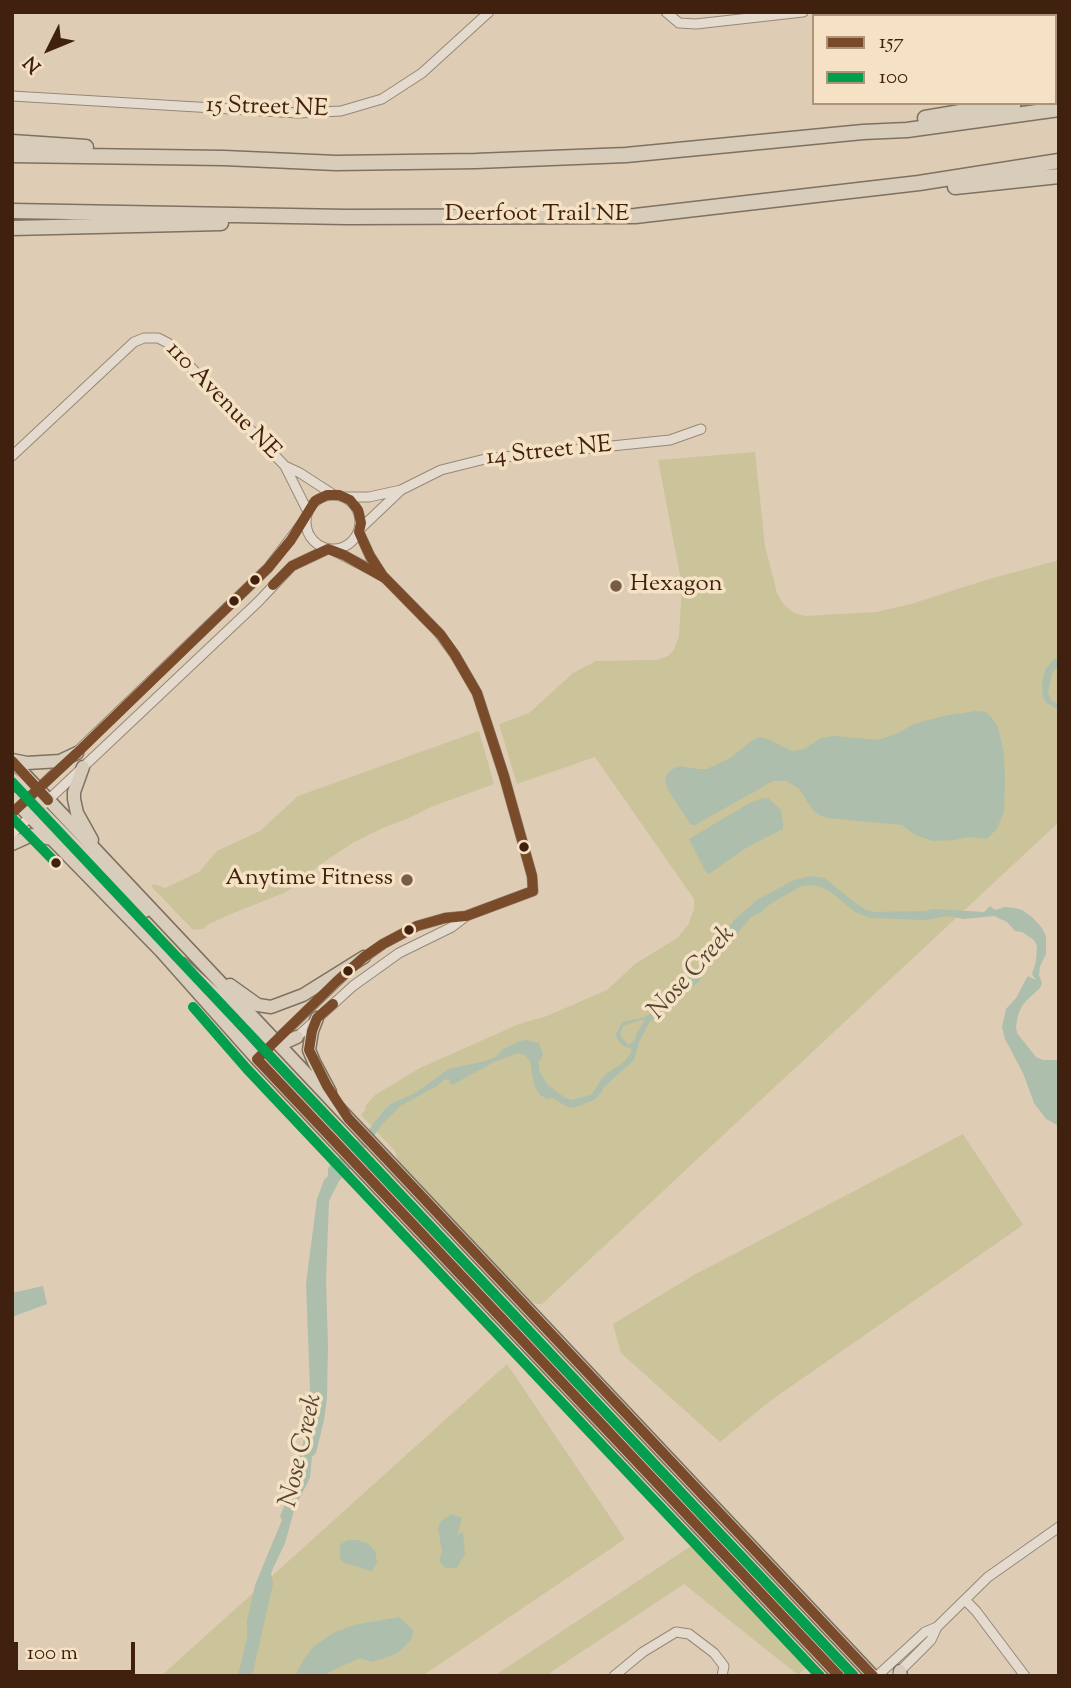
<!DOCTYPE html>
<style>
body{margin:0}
#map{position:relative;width:1071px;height:1688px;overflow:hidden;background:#decdb4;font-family:"Sorts Mill Goudy",serif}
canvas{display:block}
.frame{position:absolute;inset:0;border:14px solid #40210f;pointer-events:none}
.legend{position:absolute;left:812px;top:14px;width:245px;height:91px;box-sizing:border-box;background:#f5e1c3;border:2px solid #ad947b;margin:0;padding:9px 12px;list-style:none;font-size:21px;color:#40210f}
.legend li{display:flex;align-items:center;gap:14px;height:35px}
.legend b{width:35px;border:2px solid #ad947b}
.north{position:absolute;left:14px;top:14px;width:70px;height:70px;-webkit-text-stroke:5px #f5e1c3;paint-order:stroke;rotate:227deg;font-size:19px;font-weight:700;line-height:28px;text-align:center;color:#40210f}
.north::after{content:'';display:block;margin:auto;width:24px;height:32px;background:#40210f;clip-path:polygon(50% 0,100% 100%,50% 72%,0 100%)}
.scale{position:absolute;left:14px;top:1642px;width:121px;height:32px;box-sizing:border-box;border:4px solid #40210f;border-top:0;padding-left:9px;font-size:21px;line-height:24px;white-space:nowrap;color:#40210f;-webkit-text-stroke:5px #f5e1c3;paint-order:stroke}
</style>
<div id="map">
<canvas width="1071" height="1688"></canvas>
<div class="frame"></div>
<ul class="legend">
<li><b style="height:9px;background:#7a4b2a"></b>157</li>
<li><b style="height:9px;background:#039f4e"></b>100</li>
</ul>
<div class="north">N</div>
<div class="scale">100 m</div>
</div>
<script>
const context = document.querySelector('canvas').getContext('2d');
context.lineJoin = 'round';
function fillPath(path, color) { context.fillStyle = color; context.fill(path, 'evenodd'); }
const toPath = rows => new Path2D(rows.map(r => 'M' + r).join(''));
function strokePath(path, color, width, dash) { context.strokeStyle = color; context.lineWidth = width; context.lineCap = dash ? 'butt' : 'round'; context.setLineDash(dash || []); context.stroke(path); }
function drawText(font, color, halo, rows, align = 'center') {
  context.font = font + ' "Sorts Mill Goudy",serif'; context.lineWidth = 7; context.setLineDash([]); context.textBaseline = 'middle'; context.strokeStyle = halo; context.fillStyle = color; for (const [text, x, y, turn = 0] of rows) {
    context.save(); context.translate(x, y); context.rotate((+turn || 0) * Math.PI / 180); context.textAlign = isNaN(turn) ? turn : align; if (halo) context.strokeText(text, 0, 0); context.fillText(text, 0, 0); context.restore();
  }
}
fillPath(toPath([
 [755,452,765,546,777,593,784,605,794,613,805,616,876,612,911,604,986,580,1059,560,1059,822,542,1304,535,1304,527,1300,399,1164,395,1151,361,1115,366,1109,365,1106,375,1095,420,1068,519,1024,547,1016,607,990,635,964,677,938,688,925,694,909,694,899,595,757,517,784,499,724,529,713,573,673,596,661,657,660,668,656,674,650,679,636,682,585,658,460],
 [479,731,494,784,431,807,407,819,385,827,354,842,318,866,295,886,284,893,231,914,209,924,203,929,193,930,151,886,154,884,165,888,199,872,217,851,260,831,298,796],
 [963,1134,1023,1225,770,1401,720,1442,621,1353,613,1324,694,1275],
 [507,1364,625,1539,422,1676,161,1676],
 [691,1546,807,1667,798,1675,684,1584,551,1672,551,1676,494,1676]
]), '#cbc399');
fillPath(toPath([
 [1059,657,1059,665,1052,673,1048,692,1051,700,1059,705,1059,724,1058,712,1056,708,1046,703,1043,697,1042,688,1043,677,1046,669,1053,660],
 [977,711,986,712,992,718,998,727,1004,754,1005,779,1004,812,996,830,986,839,968,837,954,840,933,841,915,835,902,825,827,818,819,815,813,810,799,789,787,781,773,781,713,815,695,825,691,825,668,790,665,781,667,774,671,770,679,766,697,769,707,769,732,757,751,741,759,737,771,740,781,746,793,751,804,749,821,738,833,736,879,740,900,732,914,724,928,720,948,715],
 [768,798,781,810,783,824,783,829,749,846,709,874,705,871,689,839,748,804,760,799],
 [811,876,824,878,858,905,866,910,874,912,925,911,933,909,984,912,990,906,995,910,1005,907,1015,908,1022,910,1032,917,1042,928,1046,936,1046,954,1040,966,1039,975,1042,983,1040,988,1027,1000,1022,1006,1018,1015,1016,1027,1017,1033,1036,1057,1043,1060,1059,1060,1059,1126,1046,1119,1034,1103,1023,1073,1005,1039,1002,1027,1006,1009,1016,998,1026,979,1028,976,1036,980,1032,974,1036,961,1037,946,1034,940,1022,932,1015,931,1007,922,994,916,964,919,948,916,925,920,870,918,855,912,830,891,815,885,802,886,796,889,770,904,761,912,751,917,722,952,710,964,699,981,649,1023,640,1040,634,1060,604,1087,600,1094,594,1100,573,1108,566,1106,552,1098,548,1099,540,1095,534,1085,530,1061,525,1055,518,1053,494,1062,454,1084,452,1085,449,1080,445,1079,437,1086,400,1106,384,1122,348,1172,339,1181,329,1201,326,1280,328,1346,327,1399,324,1420,316,1453,312,1457,310,1478,295,1507,285,1543,271,1573,273,1584,252,1676,238,1676,247,1638,247,1621,255,1585,282,1520,280,1516,285,1504,286,1495,294,1483,293,1475,298,1468,299,1454,303,1444,310,1387,306,1285,308,1268,317,1199,324,1180,328,1176,328,1169,330,1165,371,1127,385,1109,391,1104,415,1093,449,1069,485,1061,496,1057,503,1049,521,1041,526,1040,539,1043,543,1055,539,1062,539,1070,547,1084,565,1098,571,1100,590,1095,594,1091,600,1081,606,1074,625,1061,631,1053,631,1048,623,1046,617,1039,616,1034,622,1022,646,1017,668,999,700,966,706,956,720,940,734,920,757,900,794,880],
 [640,1020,645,1020,638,1031,635,1039,632,1043,628,1045,620,1035,623,1026],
 [43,1286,47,1304,12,1317,12,1293],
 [452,1514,462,1518,457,1535,463,1532,465,1554,457,1568,446,1568,439,1561,442,1551,438,1528,441,1521],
 [347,1540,357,1540,367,1543,375,1551,377,1562,372,1571,344,1563,340,1559,340,1545],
 [399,1617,414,1631,410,1641,398,1653,373,1662,360,1658,329,1672,328,1676,295,1676,304,1659,313,1647,333,1633,354,1625]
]), '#aebeac');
const minor = toPath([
 [666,12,679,23,696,24,803,12],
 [12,96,298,113,341,111,382,99,422,73,489,12],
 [12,456,134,342,144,338,158,338,168,343,285,466,308,512],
 [285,466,300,473,334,495],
 '306 522a27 27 0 1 1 54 0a27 27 0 1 1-54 0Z',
 [345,497,369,497,401,490,441,470,485,459,670,440,701,429],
 [360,529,401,490],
 [359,532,370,556,382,575],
 [331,549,383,576,438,632,455,655,477,693,504,776,532,876,533,891,466,916,445,918,417,926,383,944,361,960],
 [35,792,268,568,306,518],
 [44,804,258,602,292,566,328,549],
 [12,834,34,813],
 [297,1037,353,986,399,953,452,927,465,917],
 [257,1059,345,974],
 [965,1600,976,1611,1025,1676],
 [898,1673,931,1640,937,1627],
 [614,1676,643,1652,676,1632,689,1634,714,1653,724,1666,722,1676],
 [877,1676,925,1632,937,1627,988,1577,1059,1527]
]);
const major = toPath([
 [12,760,27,763,60,761,77,753],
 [12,761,873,1676],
 [83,767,74,792,74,799,77,813,92,840],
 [12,779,37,800,48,800],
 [12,798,161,951,257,1059,839,1676],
 [20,806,33,805,39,809,89,860,133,902,145,911],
 [12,844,32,835,51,839],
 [182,964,262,1037,275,1041,286,1042,297,1037],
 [230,985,258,1005,271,1007,303,995,364,957],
 [317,1018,312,1031,309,1050,314,1062,330,1092],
 [900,1671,901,1676]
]);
const highway = toPath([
 [1055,96,1059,95],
 [925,118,1014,103],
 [12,142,86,147],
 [12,155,224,158,336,163,476,161,626,155,863,132,907,130,1059,109],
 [955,187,1059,176],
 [12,211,346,217,635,216,919,183,1059,161],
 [12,228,221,223]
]);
strokePath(minor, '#958878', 11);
strokePath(major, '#7e7162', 15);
strokePath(highway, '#7e7162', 17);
strokePath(minor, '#e4dbce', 9);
strokePath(major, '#d8ccba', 12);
strokePath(highway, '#d8ccba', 14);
strokePath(toPath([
 [273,585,292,566,328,549,344,555,386,579],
 [12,761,48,800],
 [12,813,77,753,268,568,291,540,315,501,327,495,339,495,350,500,358,510,361,523,359,532,370,556,383,576,441,635,455,655,477,693,504,776,532,876,533,891],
 [533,891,466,916,445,918,417,926,383,944,364,957,337,981,257,1059,839,1676],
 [333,1004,317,1018,312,1031,309,1050,327,1086,348,1118,873,1676]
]), '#7a4b2a', 10);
strokePath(toPath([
 [12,782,854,1676],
 [12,818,56,863],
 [193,1007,247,1069,820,1676]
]), '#039f4e', 10);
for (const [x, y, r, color] of [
 [255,580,6,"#40210f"],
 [616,586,7,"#775d49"],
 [234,601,6,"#40210f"],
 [524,847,6,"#40210f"],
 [56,863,6,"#40210f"],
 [407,880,7,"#775d49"],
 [409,930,6,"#40210f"],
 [348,971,6,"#40210f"]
]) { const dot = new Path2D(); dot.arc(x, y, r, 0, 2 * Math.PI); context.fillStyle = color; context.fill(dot); strokePath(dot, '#f5e1c3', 2.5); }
drawText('24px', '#40210f', '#f5e1c3', [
 ["15 Street NE",267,109,2],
 ["Deerfoot Trail NE",537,216],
 ["110 Avenue NE",222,402,46],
 ["14 Street NE",549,453,-6]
]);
drawText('24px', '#40210f', '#f5e1c3', [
 ["Hexagon",630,586],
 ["Anytime Fitness",393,880,"right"]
], 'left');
drawText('italic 26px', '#564636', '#f5e1c3', [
 ["Nose Creek",693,974,-48],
 ["Nose Creek",303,1451,-77]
]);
</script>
